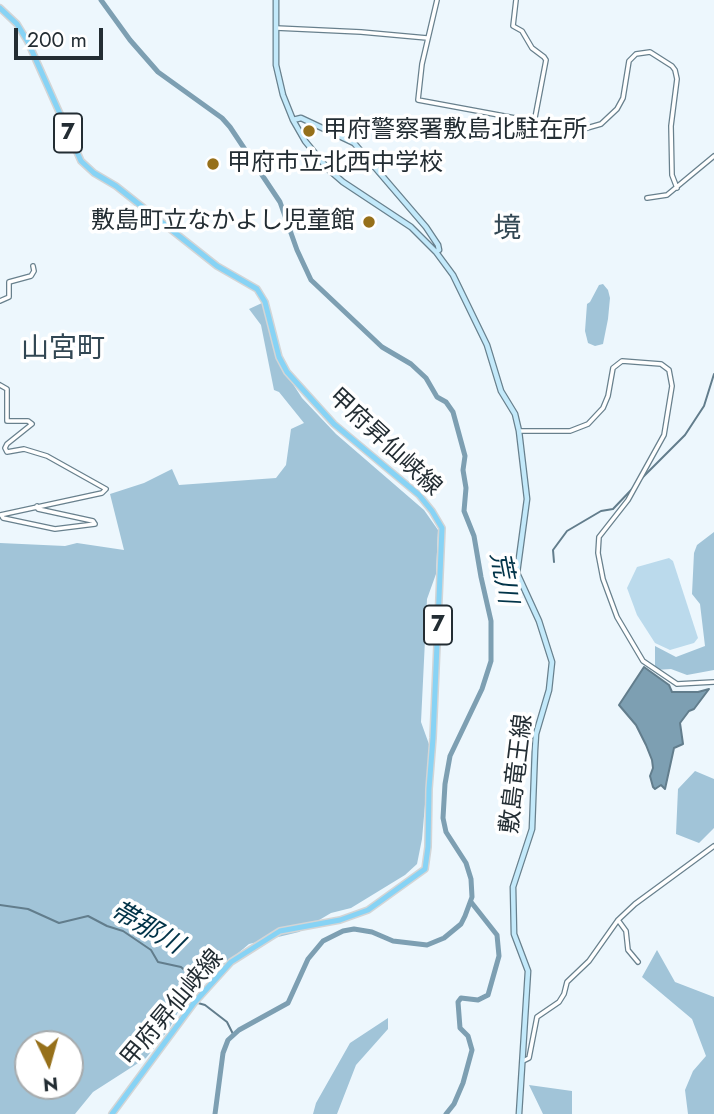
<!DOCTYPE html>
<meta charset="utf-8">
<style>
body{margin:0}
#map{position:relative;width:714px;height:1114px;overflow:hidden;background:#edf7fd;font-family:Jost,sans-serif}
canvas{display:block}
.north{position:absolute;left:14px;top:1030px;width:70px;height:70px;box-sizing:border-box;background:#fff;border:2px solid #a7abad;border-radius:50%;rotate:175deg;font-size:19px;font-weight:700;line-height:28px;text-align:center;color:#232d33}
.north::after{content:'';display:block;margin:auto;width:24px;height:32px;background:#96701a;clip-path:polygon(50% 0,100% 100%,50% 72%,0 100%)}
.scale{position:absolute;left:14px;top:28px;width:89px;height:32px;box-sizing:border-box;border:4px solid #232d33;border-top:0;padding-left:9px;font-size:21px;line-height:24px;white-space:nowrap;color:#232d33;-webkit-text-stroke:5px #fff;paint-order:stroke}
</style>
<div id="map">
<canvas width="714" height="1114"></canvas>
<div class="north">N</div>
<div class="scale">200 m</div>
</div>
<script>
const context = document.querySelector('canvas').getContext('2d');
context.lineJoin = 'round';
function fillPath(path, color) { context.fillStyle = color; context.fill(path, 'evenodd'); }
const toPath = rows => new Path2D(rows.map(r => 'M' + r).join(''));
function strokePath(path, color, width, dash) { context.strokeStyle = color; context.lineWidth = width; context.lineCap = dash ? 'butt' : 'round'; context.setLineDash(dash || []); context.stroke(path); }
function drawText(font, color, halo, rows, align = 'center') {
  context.font = font + ' Jost,"Noto Sans JP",sans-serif'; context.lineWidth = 7; context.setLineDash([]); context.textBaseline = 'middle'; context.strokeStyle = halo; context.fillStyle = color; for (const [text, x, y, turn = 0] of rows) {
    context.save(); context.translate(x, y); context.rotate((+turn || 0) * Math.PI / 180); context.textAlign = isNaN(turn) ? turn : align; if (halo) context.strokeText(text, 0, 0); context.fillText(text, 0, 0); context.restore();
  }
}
fillPath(toPath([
 [669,558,673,561,698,638,694,643,670,650,655,643,637,615,627,588,637,567]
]), '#bbdaec');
fillPath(toPath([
 [603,284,608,290,610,298,608,319,603,344,595,346,588,343,585,331,587,304,590,302,599,285],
 [262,303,278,361,302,398,336,434,424,510,438,530,436,574,427,599,421,722,430,747,422,839,417,864,405,875,351,908,331,913,299,932,249,944,186,997,169,1029,146,1058,93,1092,75,1114,0,1114,0,543,65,546,77,543,124,550,110,494,144,483,172,469,179,485,276,478,286,465,291,429,304,423,279,392,274,390,261,325,249,309],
 [28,1044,70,1044,70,1086,28,1086],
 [714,532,714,670,687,675,671,669,655,670,655,646,676,657,705,646,700,604,692,594,694,553,697,545],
 [695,771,714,779,714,828,699,843,676,834,678,789],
 [657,950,675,982,714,997,714,1114,688,1114,685,1090,693,1071,706,1056,692,1019,642,977],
 [388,1018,388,1029,356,1065,337,1114,313,1114,316,1103,350,1043],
 [529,1085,572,1091,572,1114,543,1114]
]), '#a1c4d8');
const water = toPath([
 [644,667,669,685,672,692,698,692,709,689,694,709,689,711,680,723,683,744,674,748,665,789,661,785,655,789,653,787,650,776,653,768,652,760,646,745,636,725,619,705,644,667]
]);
fillPath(water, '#7d9fb2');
strokePath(water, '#627d8c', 2);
strokePath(toPath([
 [642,478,685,435,704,406,714,374],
 [554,562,553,550,567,531,601,511,613,509,633,488],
 [0,905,28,909,59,923,88,916,107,926,123,931,151,950,158,962,181,967,189,974,198,975,191,983,193,997,198,1003,205,1005,227,1022,233,1034]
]), '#627d8c', 2);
strokePath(toPath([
 [101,0,130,40,158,72,222,118,230,127,280,202,297,250,311,280,382,347,411,364,426,378,437,397,446,402,453,412,465,456,463,470,466,488,464,511,474,536,481,577,491,621,491,661,482,689,450,756,445,784,443,818,446,832,466,863,471,879,472,897,465,916,461,924,444,938,427,945,393,941,372,932,354,929,343,931,323,941,308,959,288,1003,239,1030,228,1040,223,1053,215,1114],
 [446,1114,454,1104,463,1083,472,1050,468,1036,460,1028,458,1002,461,998,478,1000,488,995,499,956,497,935,471,902]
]), '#7d9fb2', 5);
const tertiary = toPath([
 [437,0,422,64,418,100,580,130,601,124,617,109,623,98,629,61,636,54,650,52,672,66,675,70,677,79,671,126,672,175,677,188],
 [516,0,513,26,522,31,532,48,544,57,546,60,534,123],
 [276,28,361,32,427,38],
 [647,198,667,195,714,156],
 [0,301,9,297,9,282,31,276,34,271,33,266],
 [0,385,7,389,7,421,28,421,32,424,7,444,5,448,7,452,24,449,47,456,106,489,102,493,0,515],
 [519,431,570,431,588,424,603,408,608,396,613,368,622,361,661,364,669,370,672,386,664,435,628,500,599,537,598,553,603,579,617,617,643,661,677,684,714,682],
 [2,516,3,518,55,529,95,524,93,521,38,509,37,506],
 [618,920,626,931,628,950,638,962],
 [523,1061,529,1058,537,1017,559,1002,564,994,567,982,589,961,618,920,635,904,714,846]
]);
const secondary = toPath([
 [276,0,276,65,283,95,293,120,301,118,354,143,426,227,438,245,439,250,436,252,453,275,487,345,501,391,515,414,519,431,527,499,517,573,539,621,552,662,549,690,536,734,535,750,532,829,513,887,514,934,528,971,519,1114],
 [293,120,305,141,328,169,343,182,411,227,436,252]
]);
const primary = toPath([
 [0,8,17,24,28,42,81,161,94,173,116,186,217,266,257,289,265,302,279,357,287,372,334,424,419,495,432,511,442,528,433,738,429,789,428,847,425,869,368,910,340,920,280,931,231,962,194,1003,112,1114]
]);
strokePath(tertiary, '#68808d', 6);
strokePath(secondary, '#68808d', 7);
strokePath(primary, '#d3d5d6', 8);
strokePath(tertiary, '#fff', 3.5);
strokePath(secondary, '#c3e9fa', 4.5);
strokePath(primary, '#87d3f5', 5);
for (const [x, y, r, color] of [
 [309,131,7,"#96701a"],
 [213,164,7,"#96701a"],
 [369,222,7,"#96701a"]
]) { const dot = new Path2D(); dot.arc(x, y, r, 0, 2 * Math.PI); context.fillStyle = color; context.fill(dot); strokePath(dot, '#fff', 2.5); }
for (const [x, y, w] of [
 [68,133,28],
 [438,625,28]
]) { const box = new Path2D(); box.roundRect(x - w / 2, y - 19.5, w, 39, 5); context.fillStyle = '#fff'; context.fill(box); strokePath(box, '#232d33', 2); }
drawText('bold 23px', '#232d33', null, [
 ["7",68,133],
 ["7",438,625]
]);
drawText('24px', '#232d33', '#fff', [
 ["甲府警察署敷島北駐在所",323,131],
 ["甲府市立北西中学校",227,164],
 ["敷島町立なかよし児童館",355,222,"right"]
], 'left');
drawText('24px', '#232d33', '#fff', [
 ["甲府昇仙峡線",384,443,43],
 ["敷島竜王線",518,774,-83],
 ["甲府昇仙峡線",173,1009,-50]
]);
drawText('italic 26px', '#013348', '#fff', [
 ["荒川",502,578,79],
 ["帯那川",146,929,30]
]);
drawText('28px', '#324753', '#fff', [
 ["境",507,230],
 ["山宮町",63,350]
]);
</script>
